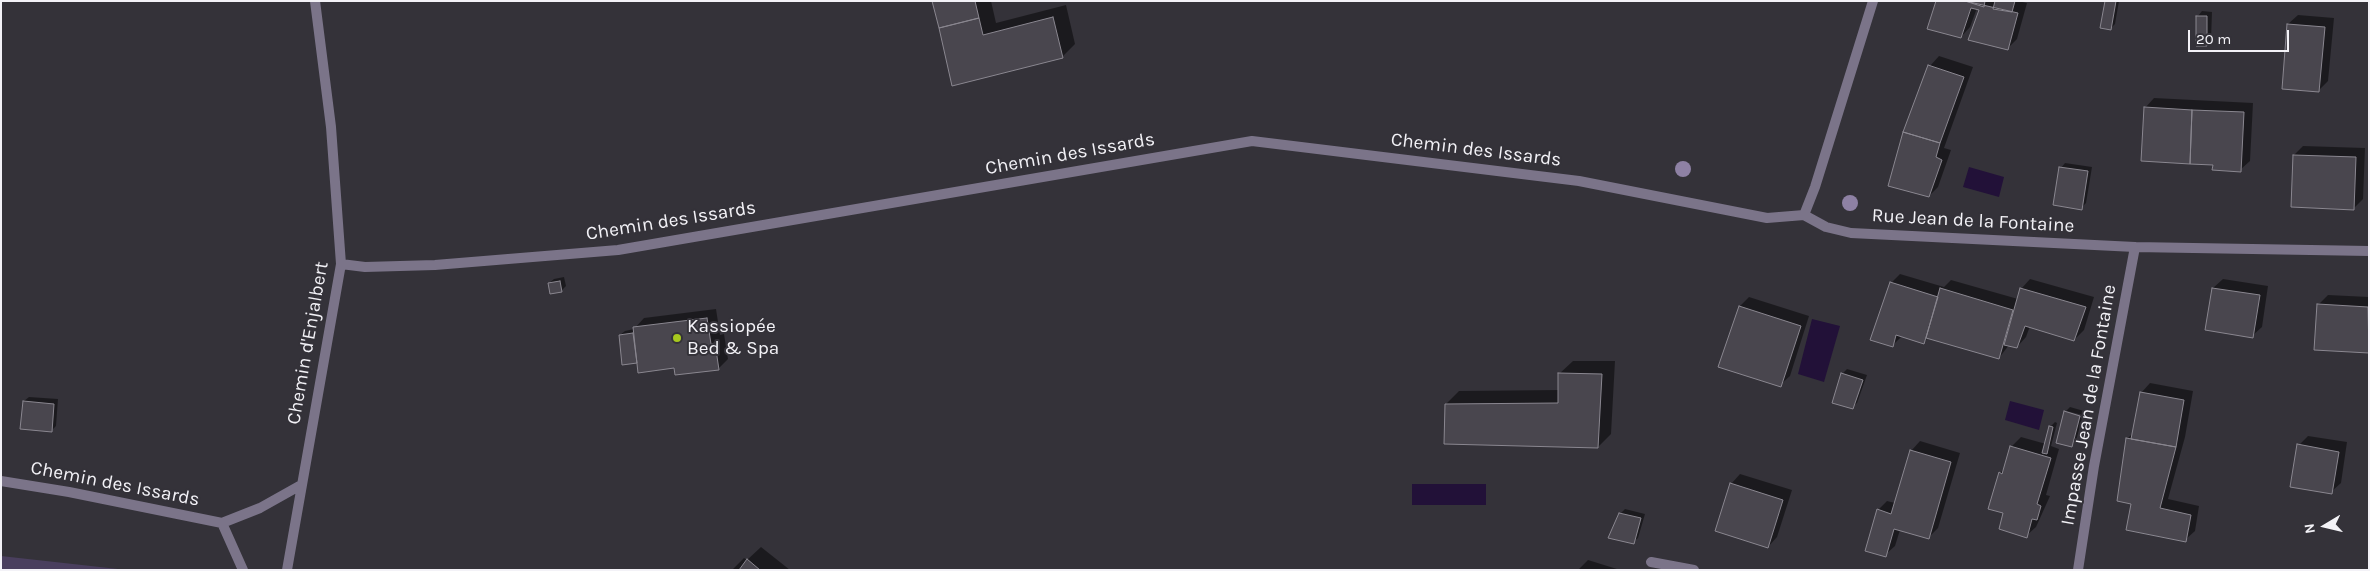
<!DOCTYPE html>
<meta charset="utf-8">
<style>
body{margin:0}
#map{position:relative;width:2370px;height:571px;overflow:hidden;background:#343239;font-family:Karla,sans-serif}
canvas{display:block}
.frame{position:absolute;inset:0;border:2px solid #f3f2f7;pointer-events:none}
.north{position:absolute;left:2300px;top:501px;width:50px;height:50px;-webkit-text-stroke:4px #343239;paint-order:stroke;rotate:261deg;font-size:14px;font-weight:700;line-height:20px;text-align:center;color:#f3f2f7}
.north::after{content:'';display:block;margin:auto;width:18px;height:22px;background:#f3f2f7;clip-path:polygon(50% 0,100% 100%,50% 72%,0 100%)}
.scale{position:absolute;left:2188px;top:30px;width:101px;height:22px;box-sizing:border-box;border:2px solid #f3f2f7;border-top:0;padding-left:6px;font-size:15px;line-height:18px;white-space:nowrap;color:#f3f2f7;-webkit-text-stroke:4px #343239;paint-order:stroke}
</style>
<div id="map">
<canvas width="2370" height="571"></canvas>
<div class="frame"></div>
<div class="north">N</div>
<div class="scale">20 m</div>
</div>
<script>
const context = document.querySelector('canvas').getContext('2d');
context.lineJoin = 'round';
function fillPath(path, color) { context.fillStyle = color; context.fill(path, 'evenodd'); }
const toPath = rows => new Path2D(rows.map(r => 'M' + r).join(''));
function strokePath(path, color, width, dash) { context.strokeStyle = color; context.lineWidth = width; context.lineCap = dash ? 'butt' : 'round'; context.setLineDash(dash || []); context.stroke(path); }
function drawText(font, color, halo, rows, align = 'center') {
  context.font = font + ' Karla,sans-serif'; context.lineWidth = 4; context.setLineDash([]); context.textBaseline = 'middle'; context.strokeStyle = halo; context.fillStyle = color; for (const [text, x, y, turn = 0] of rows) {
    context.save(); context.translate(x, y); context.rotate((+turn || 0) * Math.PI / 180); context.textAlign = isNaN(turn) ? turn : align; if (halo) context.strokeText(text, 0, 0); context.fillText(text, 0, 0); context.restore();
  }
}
fillPath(toPath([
 [1,556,118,569,1,570]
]), '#4a3f5e');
fillPath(toPath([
 [1969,167,2004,177,1999,197,1963,187],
 [1812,319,1840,326,1824,382,1798,374],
 [2010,401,2044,410,2039,430,2005,420],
 [1412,484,1486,484,1486,505,1412,505]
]), '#221138');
fillPath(toPath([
 [933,1,991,1,996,23,1066,5,1075,44,1062,57,953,84],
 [1936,1,2018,1,2027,3,2017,39,2007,49,1981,10,1977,8,1970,27,1961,37],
 [2107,1,2119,1,2115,24,2110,29],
 [2202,11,2212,12,2211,40,2206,44,2198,16],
 [2298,15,2334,18,2328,81,2318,91,2288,24],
 [1939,56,1973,67,1944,148,1951,150,1938,187,1929,196,1930,66],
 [2154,98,2253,103,2250,161,2240,170,2214,164,2145,108],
 [2303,146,2365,148,2363,199,2353,209,2294,155],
 [2065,163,2092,167,2086,203,2081,208,2061,168],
 [1900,274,1944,287,1951,280,2018,299,2021,289,2030,279,2094,297,2084,330,2074,340,2030,326,2026,337,2017,347,2009,345,1999,358,1929,337,1924,342,1902,336,1892,346,1891,283],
 [564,277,566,286,561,291,549,283,554,279],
 [2223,279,2268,286,2262,327,2252,336,2207,329,2213,288],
 [2328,295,2369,297,2369,351,2319,304],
 [1749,297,1809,316,1790,376,1780,385,1720,366,1740,306],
 [716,309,720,335,724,334,728,359,719,368,676,374,675,367,638,362,623,364,620,335,625,331,634,329,644,318],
 [1573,361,1615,361,1611,434,1598,447,1446,404,1459,391,1559,390,1559,374],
 [1847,369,1867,375,1857,403,1852,407,1842,374],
 [2150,383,2193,391,2185,437,2168,499,2199,506,2195,531,2185,540,2132,503,2127,439,2133,433,2141,393],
 [29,397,58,399,56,426,51,431,24,401],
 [2070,407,2084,411,2083,415,2066,411,2066,413,2082,418,2076,441,2071,446,2065,412],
 [2055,422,2057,423,2051,446,2059,449,2046,495,2050,496,2036,527,2026,536,2005,512,2000,473,2005,468,2011,447,2021,437,2046,444,2050,427],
 [2308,436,2347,442,2341,483,2331,492,2299,445],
 [1920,441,1960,453,1938,528,1928,538,1900,530,1895,546,1885,555,1878,510,1887,501,1895,503,1911,451],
 [1740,474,1792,490,1777,537,1768,547,1731,484],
 [1625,509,1645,514,1638,538,1633,542,1620,514],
 [761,547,790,570,732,570,744,558,747,560],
 [1588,560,1617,569,1616,570,1578,570]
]), '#0007');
const building = toPath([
 [932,1,975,1,979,18,939,28,932,1],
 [1936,1,1965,1,2018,13,2008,50,1968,40,1979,10,1971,8,1961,38,1927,29,1936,1],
 [1965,1,1985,1,1984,7,1965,1],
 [1995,1,2015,1,2012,12,1993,9,1995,1],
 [2105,1,2116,1,2111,30,2100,28,2105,1],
 [2196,16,2207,16,2207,46,2196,46,2196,16],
 [1053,17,1063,58,952,86,939,28,979,18,983,35,1053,17],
 [2287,24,2325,27,2319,92,2282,89,2287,24],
 [1928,65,1964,77,1940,143,1903,132,1928,65],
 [2144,107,2192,110,2190,164,2141,161,2144,107],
 [2192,110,2244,112,2241,172,2212,170,2213,165,2190,164,2192,110],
 [1903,132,1940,143,1936,157,1942,160,1929,197,1888,186,1903,132],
 [2293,155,2356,157,2354,210,2291,207,2293,155],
 [2059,167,2088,171,2082,210,2053,205,2059,167],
 [560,281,562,292,550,294,548,283,560,281],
 [1890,282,1938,297,1924,344,1896,335,1893,347,1870,340,1890,282],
 [1940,288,2013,310,1999,359,1926,338,1940,288],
 [2020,288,2086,307,2074,341,2025,326,2017,348,2004,345,2020,288],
 [2212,288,2260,295,2253,338,2205,330,2212,288],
 [2317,304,2368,307,2369,353,2314,350,2317,304],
 [1739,306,1801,326,1781,387,1718,367,1739,306],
 [707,318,711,344,715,343,719,370,675,375,674,368,638,373,633,327,707,318],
 [633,333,637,363,622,365,619,335,633,333],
 [1558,373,1602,374,1598,448,1444,444,1445,404,1558,403,1558,373],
 [1841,373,1863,380,1853,409,1832,403,1841,373],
 [2140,392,2184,400,2176,447,2131,439,2140,392],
 [23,401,54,404,52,432,20,429,23,401],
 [2064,411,2080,416,2072,447,2056,443,2064,411],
 [2049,426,2053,427,2047,454,2042,453,2049,426],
 [2126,438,2176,447,2160,508,2191,515,2186,542,2126,530,2131,504,2117,501,2126,438],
 [2297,444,2339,452,2332,494,2290,487,2297,444],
 [2010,446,2051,458,2037,504,2041,506,2037,520,2032,519,2027,538,1999,529,2003,513,1988,509,1999,472,2002,474,2010,446],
 [1910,450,1951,462,1929,539,1894,529,1886,557,1865,551,1877,509,1891,514,1910,450],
 [1730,483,1783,500,1768,548,1715,531,1730,483],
 [1619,513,1641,518,1634,544,1608,538,1619,513],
 [747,559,760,570,739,570,747,559]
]);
fillPath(building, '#49464e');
strokePath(building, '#8a8790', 1);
strokePath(toPath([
 [1873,1,1815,187,1804,215,1826,227,1851,233,2135,247,2369,251],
 [341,264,365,267,435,265,618,250,1252,141,1579,181,1767,218,1804,215],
 [1,481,69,492,222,523,260,508,301,485],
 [222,523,243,570],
 [1651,562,1694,570],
 [287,570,341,264,331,127,315,1],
 [2078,570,2094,466,2135,247]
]), '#7b7489', 10);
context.fillStyle = '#8e81a4';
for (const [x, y] of [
 [1683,169],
 [1850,203]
]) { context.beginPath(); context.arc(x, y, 8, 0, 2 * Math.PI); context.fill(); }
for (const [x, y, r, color] of [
 [677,338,5,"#a7c81e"]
]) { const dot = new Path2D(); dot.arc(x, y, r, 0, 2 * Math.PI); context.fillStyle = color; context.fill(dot); strokePath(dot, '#343239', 2); }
drawText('19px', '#f3f2f7', '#343239', [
 ["Chemin des Issards",1476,150,7],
 ["Chemin des Issards",1070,154,-10],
 ["Chemin des Issards",671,221,-9],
 ["Rue Jean de la Fontaine",1973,221,3],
 ["Chemin d'Enjalbert",308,343,-80],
 ["Impasse Jean de la Fontaine",2089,405,-80],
 ["Chemin des Issards",115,484,11]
]);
drawText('19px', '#f3f2f7', '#343239', [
 ["Kassiopée",687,327],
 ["Bed & Spa",687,349]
], 'left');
</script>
